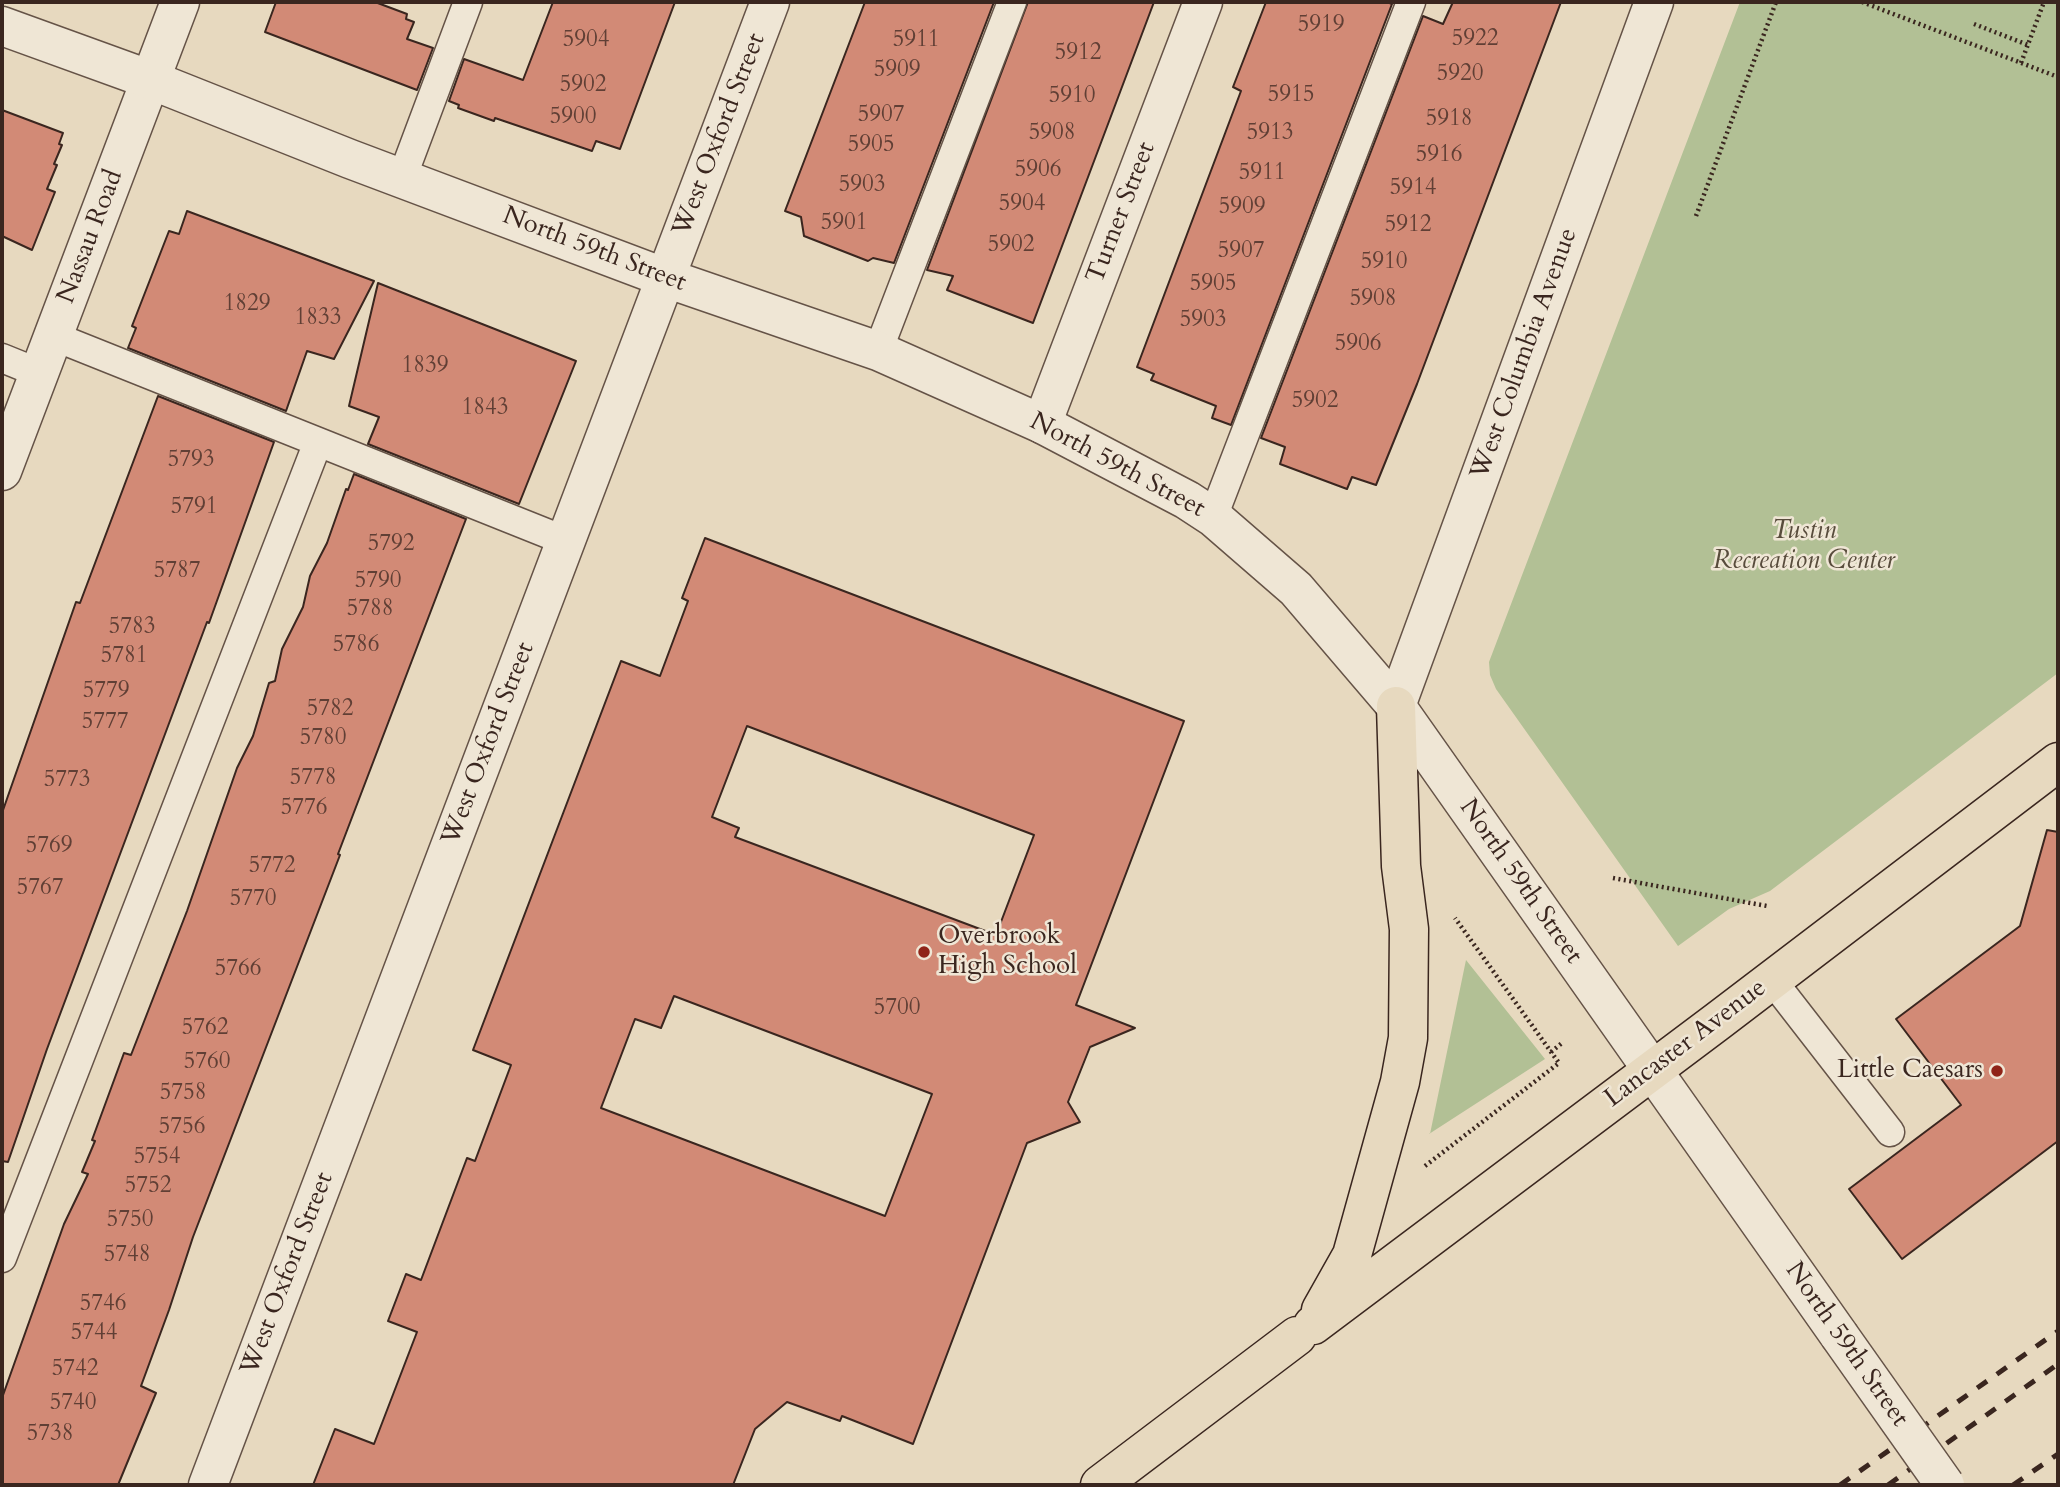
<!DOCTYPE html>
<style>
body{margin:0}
#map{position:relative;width:2060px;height:1487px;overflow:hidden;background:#e7d9bf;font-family:Cardo,serif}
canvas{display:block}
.frame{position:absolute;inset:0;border:4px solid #3a261f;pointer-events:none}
</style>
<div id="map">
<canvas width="2060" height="1487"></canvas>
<div class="frame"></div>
</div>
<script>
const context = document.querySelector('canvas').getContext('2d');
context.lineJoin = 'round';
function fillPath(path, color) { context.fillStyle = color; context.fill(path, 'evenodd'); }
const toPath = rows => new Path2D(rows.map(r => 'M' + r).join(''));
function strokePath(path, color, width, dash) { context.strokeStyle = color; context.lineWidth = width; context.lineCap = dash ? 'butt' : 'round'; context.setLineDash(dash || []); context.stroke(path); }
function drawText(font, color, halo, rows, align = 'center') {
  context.font = font + ' Cardo,serif'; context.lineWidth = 5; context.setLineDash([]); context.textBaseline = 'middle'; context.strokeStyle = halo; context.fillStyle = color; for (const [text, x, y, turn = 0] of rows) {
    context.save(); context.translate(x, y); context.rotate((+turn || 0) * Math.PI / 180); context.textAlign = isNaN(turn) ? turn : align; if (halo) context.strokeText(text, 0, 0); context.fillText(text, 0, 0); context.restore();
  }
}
fillPath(toPath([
 [1740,2,2058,2,2058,673,1770,891,1729,909,1678,946,1496,689,1490,675,1489,662],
 [1466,960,1545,1059,1429,1134,1430,1134]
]), '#b2c095');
const building = toPath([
 [276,2,375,2,407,14,406,19,414,22,407,39,433,48,417,90,265,32,276,2],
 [553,2,675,2,620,149,596,141,592,151,495,118,494,121,458,108,459,105,449,101,464,59,523,80,553,2],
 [865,2,994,2,894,263,873,258,868,261,804,236,801,217,785,211,865,2],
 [1028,2,1154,2,1033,323,947,290,953,276,927,270,1028,2],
 [1266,2,1387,2,1392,4,1231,425,1212,418,1216,406,1151,380,1154,374,1137,367,1241,91,1233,87,1266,2],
 [1453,2,1561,2,1417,384,1376,485,1352,477,1347,489,1280,464,1285,447,1261,438,1423,16,1443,24,1453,2],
 [2,110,63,133,59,144,62,145,54,164,57,165,47,189,55,192,32,250,2,236,2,110],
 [187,211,374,281,334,359,307,351,286,411,128,348,136,328,132,326,169,231,179,234,187,211],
 [378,283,576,361,519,504,368,444,379,417,349,406,378,283],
 [158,396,274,442,209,623,207,622,47,1049,8,1162,2,1161,2,813,76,602,80,603,158,396],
 [354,474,466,519,338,854,340,855,193,1237,169,1310,141,1386,156,1393,118,1485,2,1485,2,1398,64,1224,88,1174,82,1172,95,1141,92,1140,124,1053,131,1055,187,911,237,768,253,736,269,683,275,681,282,649,303,607,310,576,327,543,346,489,348,490,354,474],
 [705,538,1184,721,1076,1005,1135,1028,1090,1047,1068,1102,1080,1122,1027,1143,913,1444,842,1416,840,1421,787,1402,755,1429,733,1485,313,1485,335,1429,374,1444,417,1332,388,1321,406,1274,421,1280,467,1158,475,1161,511,1065,473,1050,621,661,660,676,688,601,682,598,705,538],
 [747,726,1034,835,996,935,735,837,739,828,712,817,747,726],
 [674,996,932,1094,885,1216,601,1108,635,1019,661,1028,674,996],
 [2047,830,2058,832,2058,1141,1902,1259,1849,1189,1961,1105,1896,1019,2020,926,2047,830]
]);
fillPath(building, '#d28a76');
strokePath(building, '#3a261f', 2);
const service = toPath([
 [402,178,468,2],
 [53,336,566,541],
 [878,351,1012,2],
 [2,358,39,373],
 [1213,517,1411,2],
 [1772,980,1890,1132],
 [2,1258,318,442]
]);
const minor = toPath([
 [1042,424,1203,2],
 [2,471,180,2],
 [1396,706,1654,2],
 [208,1485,770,2]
]);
const tertiary = toPath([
 [2,26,151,80,350,159,666,278,878,351,1042,424,1187,500,1213,517,1296,589,1396,706,1839,1335]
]);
const trunk = toPath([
 [1321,1310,1352,1255,1400,1082,1408,1038,1409,929,1401,866,1396,706],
 [1313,1325,1718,1021,2058,762],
 [1100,1485,1297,1336]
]);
strokePath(service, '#655347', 31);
strokePath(minor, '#655347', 41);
strokePath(tertiary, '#655347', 41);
strokePath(trunk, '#3a261f', 41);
strokePath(toPath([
 [1862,2,2058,77],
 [1974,24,2028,45],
 [2021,63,2044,2],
 [1696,216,1776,2],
 [1613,878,1767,906],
 [1551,1052,1562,1043],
 [1425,1166,1559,1063,1455,918]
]), '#3a261f', 4.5, [2, 3.5]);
strokePath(service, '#efe6d5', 28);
strokePath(minor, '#efe6d5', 38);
strokePath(tertiary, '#efe6d5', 38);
strokePath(trunk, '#e7d9bf', 38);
strokePath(toPath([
 [1840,1485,2058,1331],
 [1888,1485,2058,1364],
 [2013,1485,2058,1454]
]), '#3a261f', 5, [12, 12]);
const tertiaryBridge = toPath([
 [1839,1335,1945,1485]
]);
strokePath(tertiaryBridge, '#655347', 41, []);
strokePath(tertiaryBridge, '#efe6d5', 38);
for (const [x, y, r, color] of [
 [924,952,7,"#8f2418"],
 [1997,1071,7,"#8f2418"]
]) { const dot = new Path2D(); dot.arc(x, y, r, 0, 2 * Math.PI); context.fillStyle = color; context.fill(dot); strokePath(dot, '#efe6d5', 2.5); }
drawText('23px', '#603f35', null, [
 ["5919",1321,26],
 ["5922",1475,40],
 ["5904",586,41],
 ["5911",916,41],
 ["5912",1078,54],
 ["5909",897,71],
 ["5920",1460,75],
 ["5902",583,86],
 ["5915",1291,96],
 ["5910",1072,97],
 ["5907",881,116],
 ["5900",573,118],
 ["5918",1449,120],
 ["5908",1052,134],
 ["5913",1270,134],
 ["5905",871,146],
 ["5916",1439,156],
 ["5906",1038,171],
 ["5911",1262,174],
 ["5903",862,186],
 ["5914",1413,189],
 ["5904",1022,205],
 ["5909",1242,208],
 ["5901",844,224],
 ["5912",1408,226],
 ["5902",1011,246],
 ["5907",1241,252],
 ["5910",1384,263],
 ["5905",1213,285],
 ["5908",1373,300],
 ["1829",247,305],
 ["1833",318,319],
 ["5903",1203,321],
 ["5906",1358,345],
 ["1839",425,367],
 ["5902",1315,402],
 ["1843",485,409],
 ["5793",191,461],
 ["5791",194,508],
 ["5792",391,545],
 ["5787",177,572],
 ["5790",378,582],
 ["5788",370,610],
 ["5783",132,628],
 ["5786",356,646],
 ["5781",124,657],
 ["5779",106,692],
 ["5782",330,710],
 ["5777",105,723],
 ["5780",323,739],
 ["5778",313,779],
 ["5773",67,781],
 ["5776",304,809],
 ["5769",49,847],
 ["5772",272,867],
 ["5767",40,889],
 ["5770",253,900],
 ["5766",238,970],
 ["5700",897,1009],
 ["5762",205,1029],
 ["5760",207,1063],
 ["5758",183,1094],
 ["5756",182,1128],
 ["5754",157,1158],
 ["5752",148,1187],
 ["5750",130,1221],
 ["5748",127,1256],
 ["5746",103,1305],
 ["5744",94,1334],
 ["5742",75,1370],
 ["5740",73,1404],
 ["5738",50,1435]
]);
drawText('26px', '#3a261f', '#efe6d5', [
 ["West Oxford Street",720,135,-69],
 ["Turner Street",1122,213,-69],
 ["Nassau Road",91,237,-69],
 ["North 59th Street",594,250,21],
 ["West Columbia Avenue",1525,354,-70],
 ["North 59th Street",1117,466,28],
 ["West Oxford Street",489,744,-69],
 ["North 59th Street",1520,882,55],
 ["Lancaster Avenue",1686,1044,-37],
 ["West Oxford Street",288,1274,-69],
 ["North 59th Street",1846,1345,55]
]);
drawText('italic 26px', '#584c3c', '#efe6d5', [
 ["Tustin",1804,532],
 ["Recreation Center",1804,562]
]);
drawText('26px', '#3a261f', '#efe6d5', [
 ["Overbrook",938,937],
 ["High School",938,967],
 ["Little Caesars",1983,1071,"right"]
], 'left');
</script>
